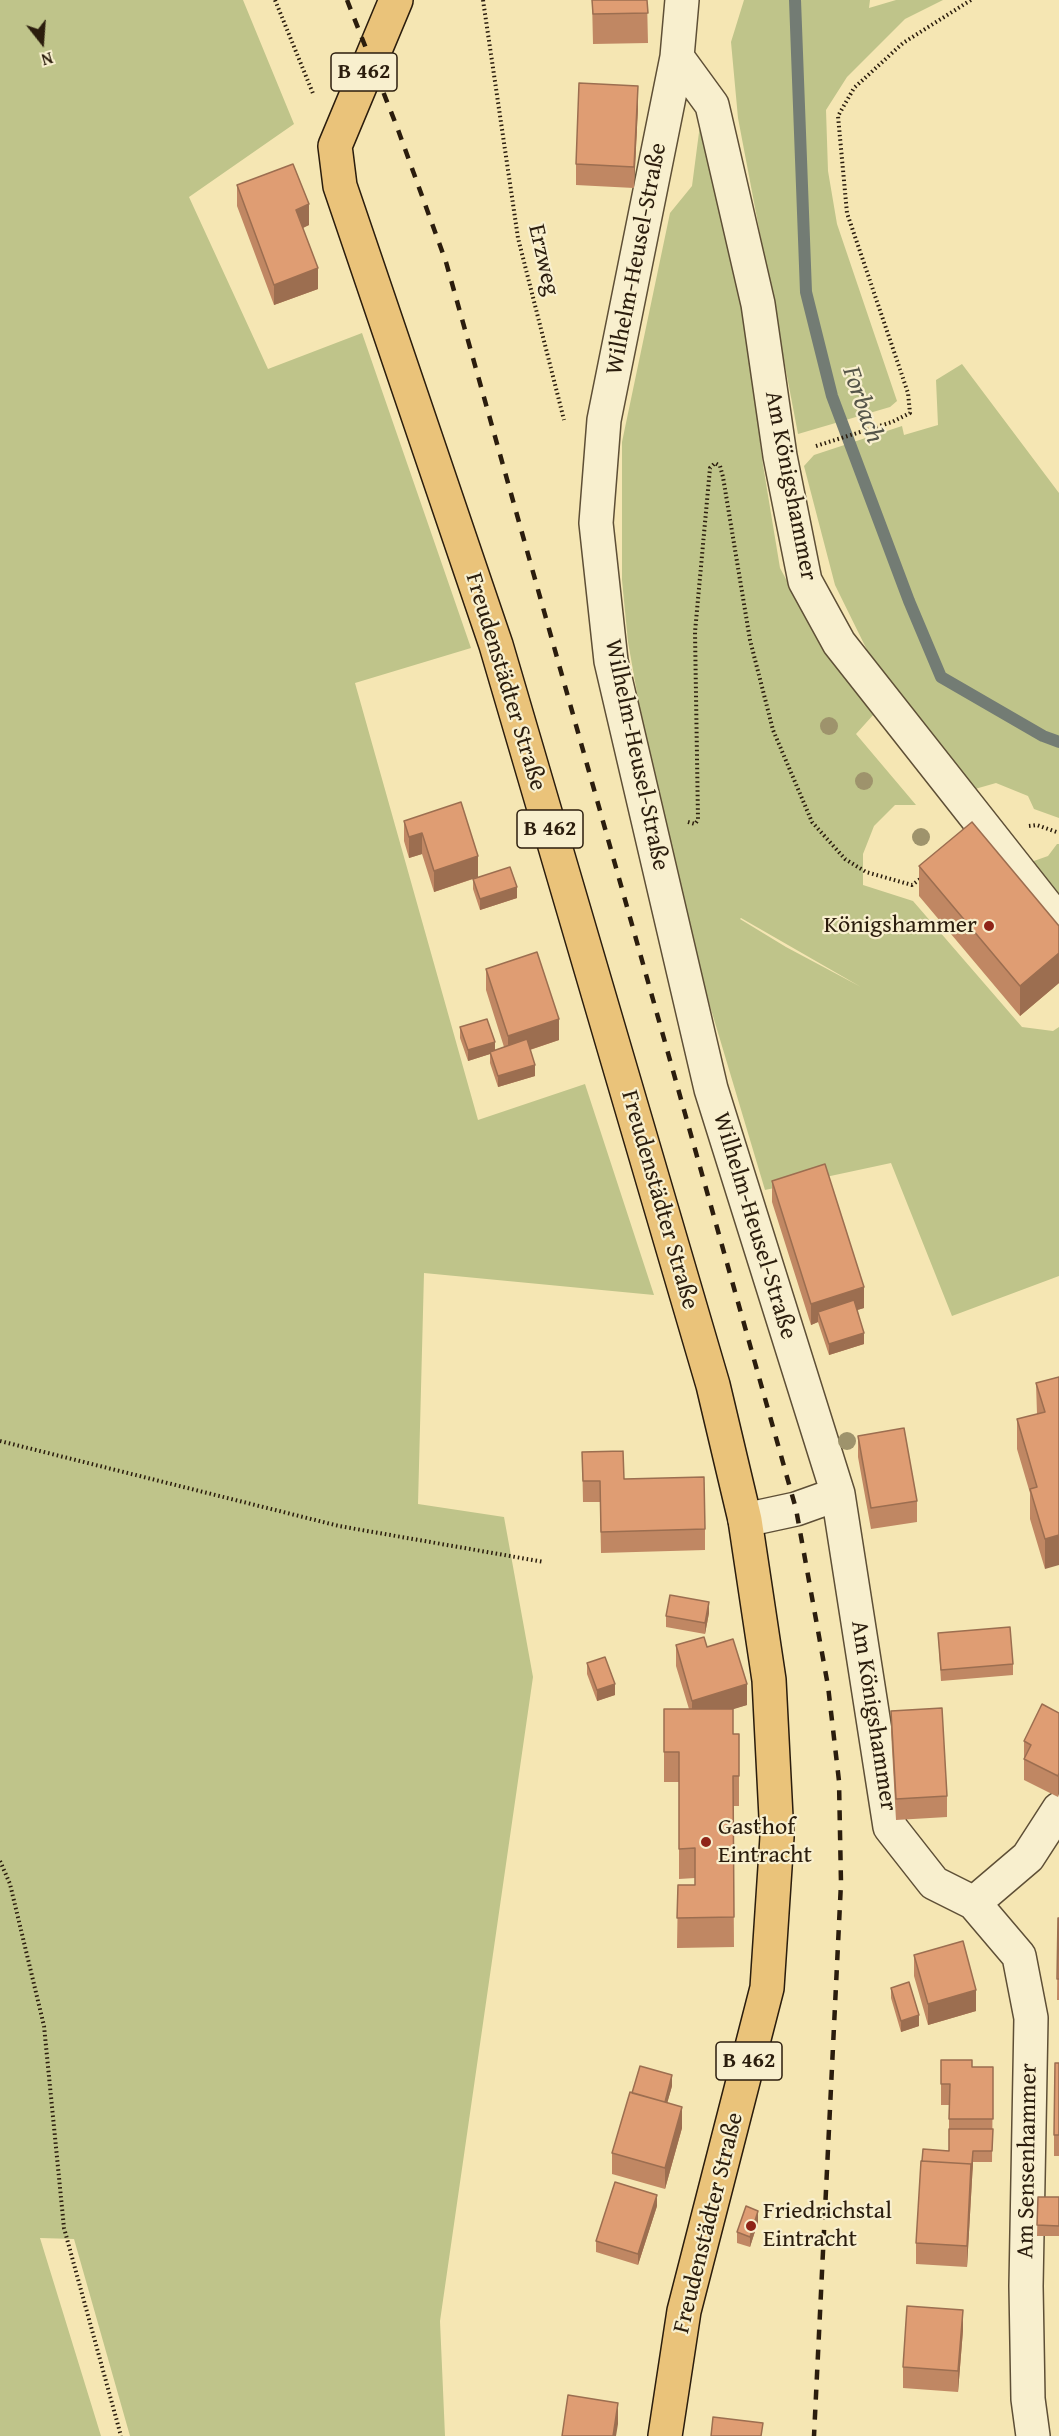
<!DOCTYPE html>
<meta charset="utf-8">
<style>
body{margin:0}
#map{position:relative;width:1059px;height:2436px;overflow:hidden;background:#f5e6b3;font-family:"Gentium Book Plus",serif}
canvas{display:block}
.north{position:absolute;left:12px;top:12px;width:60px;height:60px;-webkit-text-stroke:4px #f8efce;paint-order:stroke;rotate:163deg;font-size:16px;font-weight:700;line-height:24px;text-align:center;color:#2b1d0d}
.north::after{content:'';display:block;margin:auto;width:21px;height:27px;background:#2b1d0d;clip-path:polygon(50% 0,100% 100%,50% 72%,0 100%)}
</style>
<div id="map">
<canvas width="1059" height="2436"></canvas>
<div class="north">N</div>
</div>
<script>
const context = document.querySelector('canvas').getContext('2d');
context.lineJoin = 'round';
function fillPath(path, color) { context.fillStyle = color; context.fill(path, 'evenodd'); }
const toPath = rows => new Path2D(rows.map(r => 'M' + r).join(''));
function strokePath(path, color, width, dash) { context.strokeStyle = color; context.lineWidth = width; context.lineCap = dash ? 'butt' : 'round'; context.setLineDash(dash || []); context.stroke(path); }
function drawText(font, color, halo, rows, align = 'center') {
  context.font = font + ' "Gentium Book Plus",serif'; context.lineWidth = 4.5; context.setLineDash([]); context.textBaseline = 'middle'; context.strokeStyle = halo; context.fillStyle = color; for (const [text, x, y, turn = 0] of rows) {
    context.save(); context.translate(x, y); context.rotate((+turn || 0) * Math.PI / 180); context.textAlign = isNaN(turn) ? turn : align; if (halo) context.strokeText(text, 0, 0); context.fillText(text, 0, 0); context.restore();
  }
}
fillPath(toPath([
 [0,0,243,0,294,124,189,197,268,369,362,333,471,648,355,683,478,1120,585,1084,654,1295,424,1273,418,1504,504,1517,533,1677,440,2321,445,2436,130,2436,74,2239,40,2238,101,2436,0,2436],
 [744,0,870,0,869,8,896,0,943,0,905,19,847,77,826,110,828,171,837,224,897,401,890,407,798,434,738,118,731,42],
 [701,117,747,334,763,465,780,568,814,631,874,714,856,734,916,805,895,805,874,826,863,854,863,885,913,901,1022,1027,1053,1031,1059,1027,1059,1276,952,1316,891,1163,765,1190,690,939,653,783,628,642,622,580,622,442,670,213,692,186],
 [740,919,741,918,861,987,786,947],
 [962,364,1059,493,1059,818,1034,809,1028,796,996,783,975,789,905,706,867,650,835,585,804,466,814,455,902,426,904,435,938,425,936,380],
 [1057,844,1059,844,1059,898,1031,862,1048,856]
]), '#bfc48a');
strokePath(toPath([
 [795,0,806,292,832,396,909,601,941,677,1043,736,1059,742]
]), '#737c74', 12);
const minor = toPath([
 [682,0,677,57,604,420,596,523,611,661,711,1089,838,1494,890,1827,934,1883,974,1903,1019,1956,1031,2018,1026,2286,1028,2399,1033,2436],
 [677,57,712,105,758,304,780,456,805,581,839,643,1059,922],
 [745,1520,796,1509,838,1494],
 [974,1903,1028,1857,1059,1809]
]);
const major = toPath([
 [396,0,335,146,340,186,496,645,713,1385,745,1520,769,1680,777,1837,767,1988,684,2311,665,2436]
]);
strokePath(minor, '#5e4f36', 36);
strokePath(major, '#2b1d0d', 36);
strokePath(toPath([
 [275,0,314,96],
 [483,0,518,238,564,420],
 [816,446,892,422,910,413,908,393,847,213,838,116,854,88,903,43,971,0],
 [688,822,695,824,698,820,695,632,710,468,715,463,720,466,723,477,750,640,773,730,812,822,845,859,866,872,912,885,923,877],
 [1029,826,1037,825,1059,833],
 [0,1441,339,1526,544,1562],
 [0,1861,10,1884,44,2026,64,2228,121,2436]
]), '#2b1d0d', 4, [1.5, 3]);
strokePath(minor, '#f8efce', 33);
strokePath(major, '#eac37a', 33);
strokePath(toPath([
 [347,0,397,127,446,262,796,1509,828,1686,839,1781,841,1883,814,2436]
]), '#2b1d0d', 4.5, [10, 10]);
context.fillStyle = '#9e936c';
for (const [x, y] of [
 [829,726],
 [864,781],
 [921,837],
 [847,1441]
]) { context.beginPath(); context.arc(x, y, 9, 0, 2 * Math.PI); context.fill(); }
fillPath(toPath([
 [592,0,647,0,648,43,593,44],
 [638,107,634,188,576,185,576,164],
 [237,185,309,225,303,228,318,289,274,305,237,206],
 [404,821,478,877,517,898,480,910,473,889,473,879,434,892,422,854,409,858,404,841],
 [919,866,1059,926,1059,983,1020,1016,919,896],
 [486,969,559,1040,530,1050,535,1076,498,1087,490,1063,490,1054,468,1061,460,1038,460,1027,495,1050,504,1047,486,990],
 [772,1181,864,1308,857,1310,864,1344,829,1355,818,1322,811,1325,772,1202],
 [1059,1377,1045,1569,1030,1519,1030,1493,1017,1449,1017,1419,1037,1414,1036,1383],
 [858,1436,917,1501,917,1522,871,1529,858,1457],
 [582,1452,705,1529,705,1550,601,1553,600,1502,583,1502],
 [709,1613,705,1634,666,1627,666,1616],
 [938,1633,1013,1664,1013,1675,941,1681],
 [676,1645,707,1647,747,1705,732,1709,733,1734,739,1734,739,1806,733,1806,734,1947,677,1948,678,1885,695,1885,695,1878,679,1879,679,1782,664,1782,664,1709,689,1709,676,1666],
 [587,1663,615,1695,597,1701,587,1674],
 [891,1711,947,1796,947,1817,896,1820,891,1732],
 [1059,1713,1058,1797,1024,1780,1024,1741],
 [1058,1918,1059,1918,1059,2000,1057,2000],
 [914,1955,976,2011,928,2025,914,1976],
 [891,1988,919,2026,901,2032,891,1998],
 [941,2060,972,2067,993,2067,992,2162,973,2162,967,2267,916,2264,916,2243,949,2151,949,2105,941,2105],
 [1059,2063,1059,2156,1054,2156,1054,2135],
 [672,2086,667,2103,682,2128,665,2189,612,2174,612,2153,632,2093],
 [1038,2197,1059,2197,1059,2236,1037,2236],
 [657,2206,638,2265,596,2252,596,2241],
 [758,2222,750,2247,737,2243,737,2232],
 [963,2330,958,2392,903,2388,903,2367]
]), '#c08763');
fillPath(toPath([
 [638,86,638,107,634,188,634,167],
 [309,204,309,225,296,231,296,210],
 [318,268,318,289,274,305,274,285],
 [422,833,422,854,409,858,409,837],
 [478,856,478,877,434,892,434,871],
 [517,887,517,898,480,910,480,899],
 [1059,953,1059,983,1020,1016,1020,986],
 [559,1019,559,1040,508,1057,508,1036],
 [495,1042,495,1053,490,1052,490,1054,468,1061,468,1050],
 [535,1065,535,1076,498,1087,498,1076],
 [864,1287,864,1308,821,1321,818,1312,818,1322,811,1325,811,1304],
 [864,1333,864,1344,829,1355,829,1344],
 [1059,1535,1059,1565,1045,1569,1045,1539],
 [709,1602,709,1613,705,1634,705,1623],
 [615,1684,615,1695,597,1701,597,1690],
 [747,1684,747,1705,692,1722,692,1701],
 [1059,1773,1059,1794,1058,1797,1058,1776],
 [976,1990,976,2011,928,2025,928,2004],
 [919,2015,919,2026,901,2032,901,2021],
 [672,2075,672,2086,662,2122,662,2112],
 [682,2107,682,2128,665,2189,665,2168],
 [973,2151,973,2162,967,2267,967,2246,971,2164],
 [657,2195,657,2206,638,2265,638,2254],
 [758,2211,758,2222,750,2247,750,2237],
 [963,2310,963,2330,958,2392,958,2371],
 [618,2403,618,2424,616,2436,613,2436]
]), '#9c6e50');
const building = toPath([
 [592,0,647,0,648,13,593,14,592,0],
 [579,83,638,86,634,167,576,164,579,83],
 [293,164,309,204,296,210,318,268,274,285,237,185,293,164],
 [461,802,478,856,434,871,422,833,409,837,404,821,461,802],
 [972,822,1059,926,1059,953,1020,986,919,866,972,822],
 [510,867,517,887,480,899,473,879,510,867],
 [537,952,559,1019,508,1036,486,969,537,952],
 [487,1019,495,1042,468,1050,460,1027,487,1019],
 [527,1039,535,1065,498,1076,490,1052,527,1039],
 [825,1164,864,1287,811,1304,772,1181,825,1164],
 [854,1300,864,1333,829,1344,818,1312,854,1300],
 [1059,1377,1059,1535,1045,1539,1030,1489,1037,1487,1017,1419,1045,1412,1036,1383,1059,1377],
 [904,1428,917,1501,871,1508,858,1436,904,1428],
 [623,1451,624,1479,704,1477,705,1529,601,1532,600,1481,583,1481,582,1452,623,1451],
 [670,1595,709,1602,705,1623,666,1616,670,1595],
 [1010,1627,1013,1664,941,1670,938,1633,1010,1627],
 [704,1637,707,1647,733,1639,747,1684,692,1701,676,1645,704,1637],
 [605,1657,615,1684,597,1690,587,1663,605,1657],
 [1042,1704,1059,1713,1059,1773,1058,1776,1024,1759,1031,1745,1024,1741,1042,1704],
 [942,1708,947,1796,896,1799,891,1711,942,1708],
 [664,1709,733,1709,733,1734,739,1734,739,1776,733,1776,734,1917,677,1918,678,1885,695,1885,695,1848,679,1849,679,1752,664,1752,664,1709],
 [1058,1918,1059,1918,1059,1979,1057,1979,1058,1918],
 [963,1941,976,1990,928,2004,914,1955,963,1941],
 [909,1982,919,2015,901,2021,891,1988,909,1982],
 [941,2060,972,2060,972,2067,993,2067,993,2119,949,2119,950,2084,941,2084,941,2060],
 [1055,2063,1059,2063,1059,2135,1054,2135,1055,2063],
 [640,2066,672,2075,665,2102,632,2093,640,2066],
 [630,2092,682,2107,665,2168,612,2153,630,2092],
 [949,2129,993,2129,992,2151,973,2151,971,2175,971,2164,922,2161,923,2149,949,2151,949,2129],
 [921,2161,971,2164,967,2246,916,2243,921,2161],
 [615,2182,657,2195,638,2254,596,2241,615,2182],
 [1038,2197,1059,2197,1059,2226,1037,2225,1038,2197],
 [746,2206,758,2211,750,2237,737,2232,746,2206],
 [907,2306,963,2310,958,2371,903,2367,907,2306],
 [568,2395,618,2403,613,2436,562,2436,568,2395],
 [713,2417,763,2423,761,2436,711,2436,713,2417]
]);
fillPath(building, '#df9d73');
strokePath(building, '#9c6e50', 1.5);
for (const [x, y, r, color] of [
 [989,926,6,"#8f2418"],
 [706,1842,6,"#8f2418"],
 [751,2226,6,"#8f2418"]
]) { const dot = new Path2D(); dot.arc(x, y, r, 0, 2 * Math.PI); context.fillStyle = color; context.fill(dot); strokePath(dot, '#f8efce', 2); }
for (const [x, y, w] of [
 [364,72,66],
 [550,829,66],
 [749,2061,66]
]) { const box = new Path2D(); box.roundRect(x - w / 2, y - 19, w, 38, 4.5); context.fillStyle = '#f8efce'; context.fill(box); strokePath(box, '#2b1d0d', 1.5); }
drawText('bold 22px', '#2b1d0d', null, [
 ["B 462",364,72],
 ["B 462",550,829],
 ["B 462",749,2061]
]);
drawText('24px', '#2b1d0d', '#f8efce', [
 ["Wilhelm-Heusel-Straße",637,259,-79],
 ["Erzweg",543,260,77],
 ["Am Königshammer",790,486,79],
 ["Freudenstädter Straße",505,682,73],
 ["Wilhelm-Heusel-Straße",636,755,78],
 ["Freudenstädter Straße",659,1200,74],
 ["Wilhelm-Heusel-Straße",754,1226,73],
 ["Am Königshammer",873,1716,81],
 ["Am Sensenhammer",1028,2161,-89],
 ["Freudenstädter Straße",709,2223,-76]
]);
drawText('24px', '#2b1d0d', '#f8efce', [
 ["Königshammer",977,926,"right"],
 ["Gasthof",718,1828],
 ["Eintracht",718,1856],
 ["Friedrichstal",763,2212],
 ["Eintracht",763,2240]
], 'left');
drawText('italic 26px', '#555549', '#f8efce', [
 ["Forbach",862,405,71]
]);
</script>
